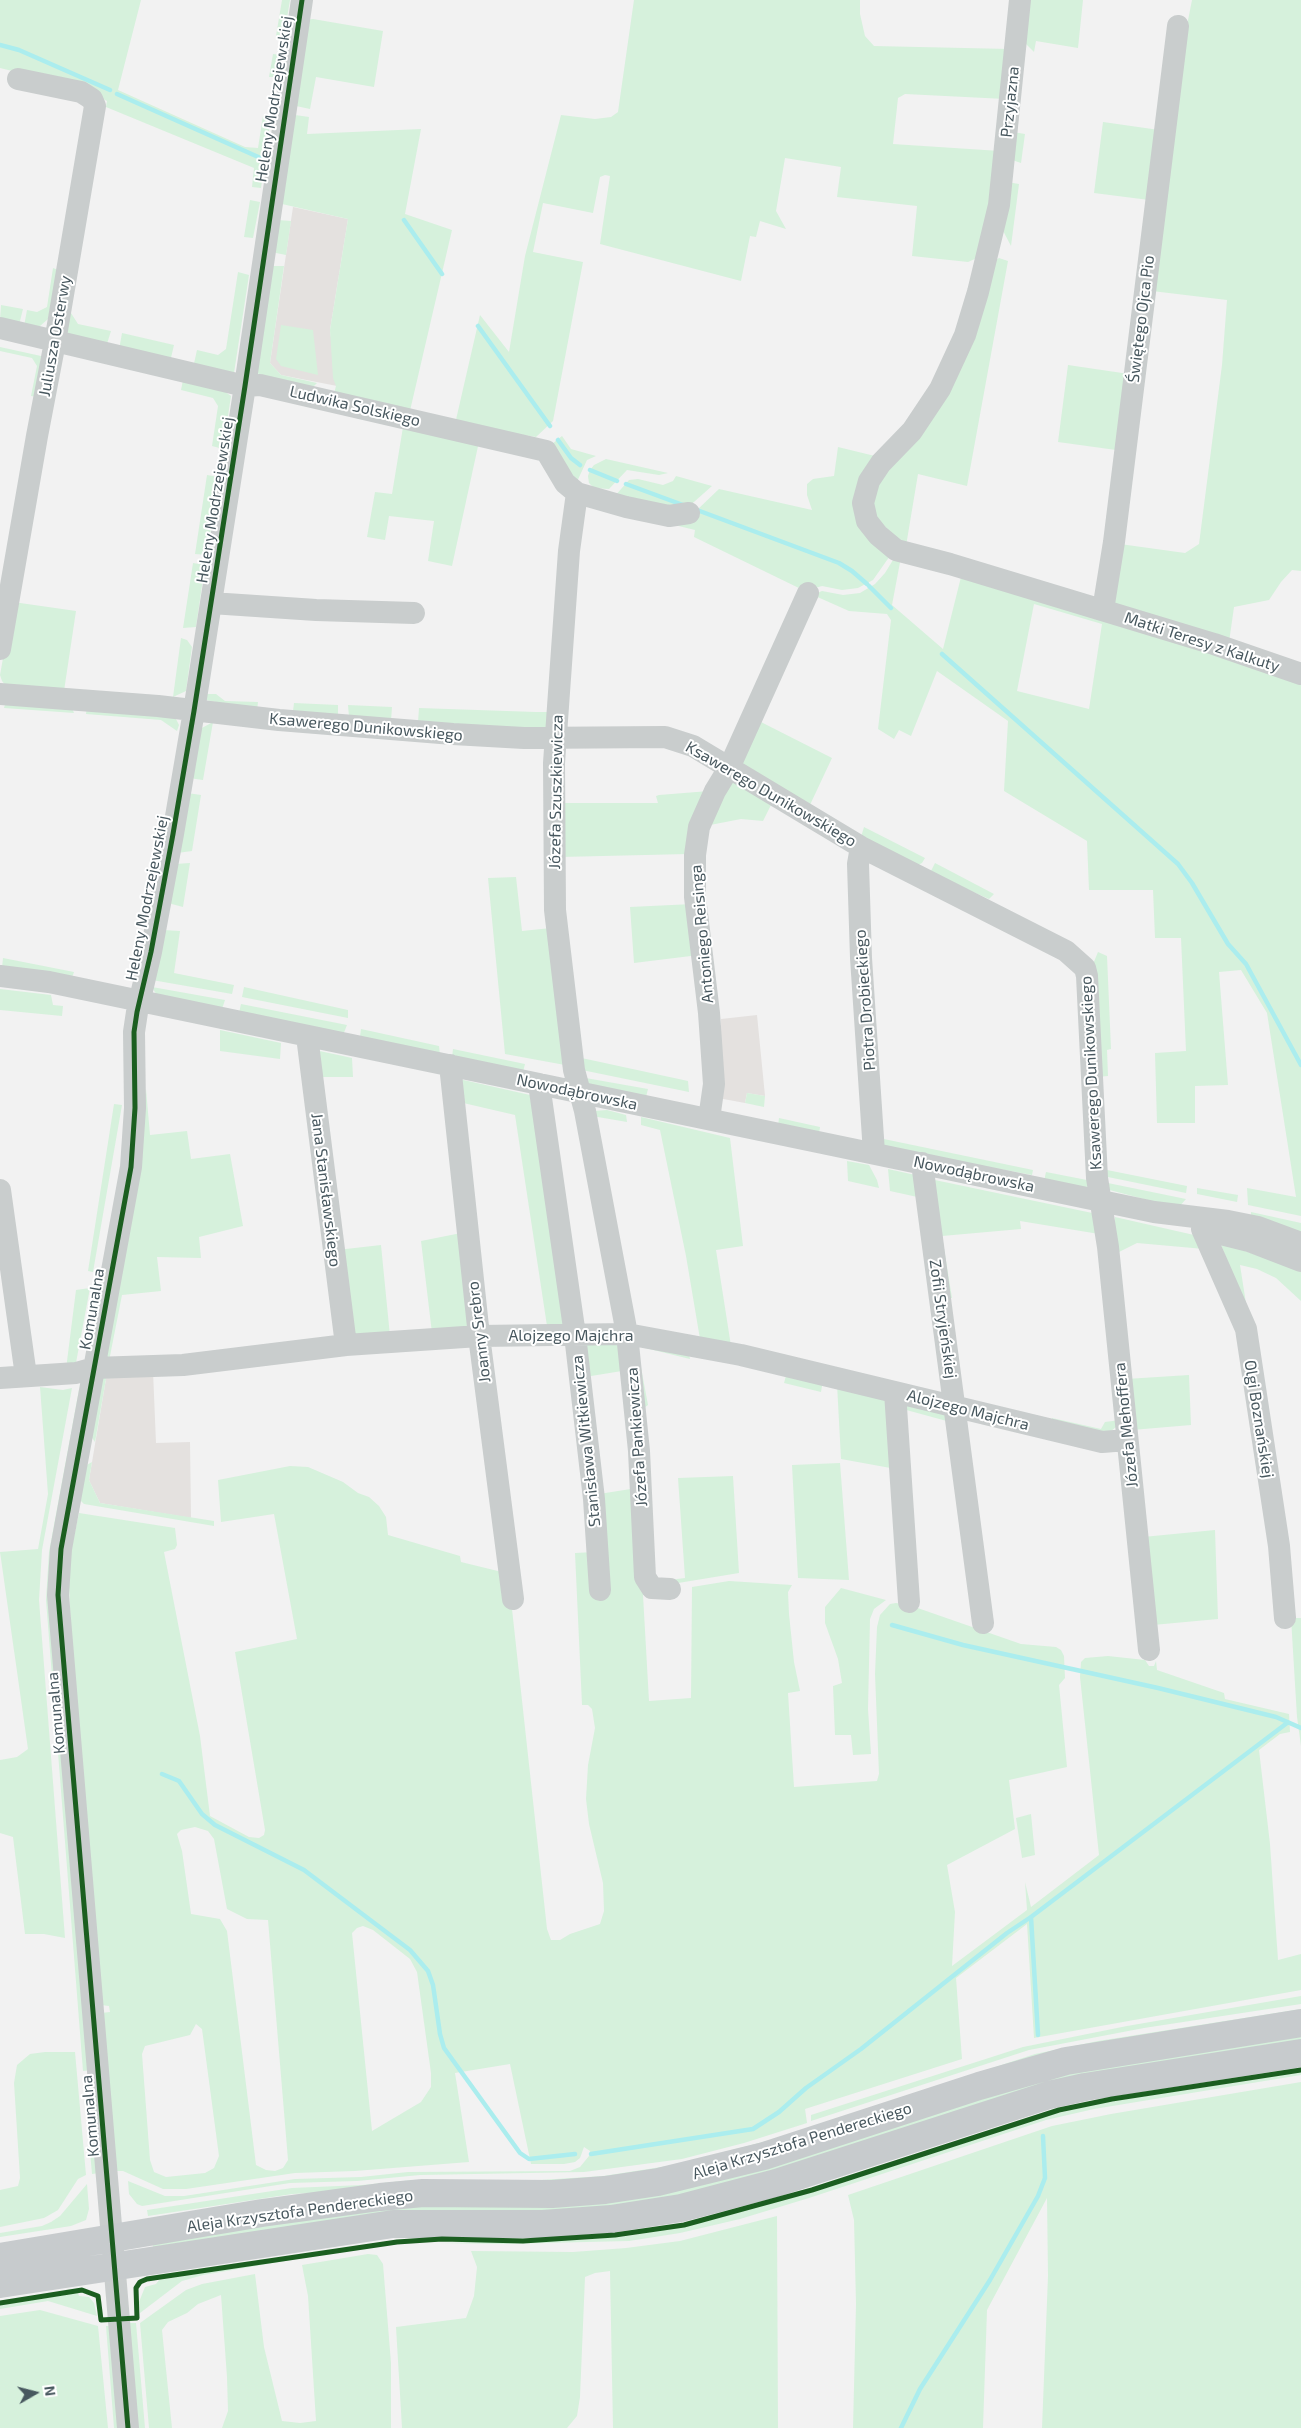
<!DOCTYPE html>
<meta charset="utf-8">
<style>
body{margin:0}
#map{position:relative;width:1301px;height:2428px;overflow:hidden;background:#f2f2f2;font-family:"Exo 2",sans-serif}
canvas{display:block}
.north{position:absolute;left:10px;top:2368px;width:50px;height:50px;-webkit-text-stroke:4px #fff;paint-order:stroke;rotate:82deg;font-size:14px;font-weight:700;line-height:20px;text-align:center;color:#48585f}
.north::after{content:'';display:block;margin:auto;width:18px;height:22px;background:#48585f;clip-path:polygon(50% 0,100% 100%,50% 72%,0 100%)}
</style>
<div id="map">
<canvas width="1301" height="2428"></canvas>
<div class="north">N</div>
</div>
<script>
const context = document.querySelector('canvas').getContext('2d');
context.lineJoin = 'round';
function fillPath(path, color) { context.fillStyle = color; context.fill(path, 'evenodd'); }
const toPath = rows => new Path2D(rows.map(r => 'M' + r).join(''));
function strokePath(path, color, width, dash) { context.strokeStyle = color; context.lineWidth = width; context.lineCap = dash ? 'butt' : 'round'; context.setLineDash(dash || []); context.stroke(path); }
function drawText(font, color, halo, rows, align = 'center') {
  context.font = font + ' "Exo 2",sans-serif'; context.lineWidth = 4; context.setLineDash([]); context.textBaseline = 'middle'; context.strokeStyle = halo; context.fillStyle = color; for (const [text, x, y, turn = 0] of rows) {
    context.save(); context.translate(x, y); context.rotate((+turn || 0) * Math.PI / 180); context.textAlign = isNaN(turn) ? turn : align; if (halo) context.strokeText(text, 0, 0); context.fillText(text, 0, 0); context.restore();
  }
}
fillPath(toPath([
 [293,207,348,219,330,330,337,386,281,375,270,363],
 [757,1015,765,1096,747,1093,745,1103,718,1098,721,1019],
 [153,1371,156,1443,190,1442,191,1518,100,1503,89,1480,107,1373]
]), '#e4e1df');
fillPath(toPath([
 [0,0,141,0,118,90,245,147,258,148,263,116,271,116,261,188,252,187,254,168,106,107,107,101,82,88,0,68],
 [282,0,290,0,284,36,276,36],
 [634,0,860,0,860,14,865,36,874,46,1010,49,1005,99,905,94,898,98,893,144,1000,151,977,258,968,262,912,256,917,206,837,197,841,167,785,158,776,211,786,229,760,221,756,237,750,236,741,281,600,244,610,176,605,175,600,177,593,213,543,203,533,252,583,262,553,421,536,437,455,424,480,315,509,352,525,256,561,115,595,119,611,117,618,112],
 [1025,0,1083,0,1078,48,1036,41,1034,52,1026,44],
 [1192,0,1301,0,1301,571,1292,570,1281,582,1269,600,1234,607,1229,642,1111,603,1120,544,1185,553,1199,544,1222,365,1227,300,1152,291,1180,61],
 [313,19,383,31,374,87,316,77,310,109,296,106,306,20],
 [273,54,281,55,278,77,269,77],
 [295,115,309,117,307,134,421,129,405,214,452,230,409,415,333,397,336,386,333,378,330,330,348,219,282,204],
 [1103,122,1159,130,1149,200,1094,193],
 [1013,132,1025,134,1021,163,1009,159],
 [1007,182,1019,184,1011,246,999,223],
 [250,200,260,202,253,238,244,237],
 [278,220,291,221,286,255,271,252],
 [999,258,1008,261,967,486,918,474,906,546,870,513,872,491,905,445,993,262],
 [269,266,284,266,270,363,281,375,317,383,313,387,306,389,253,372],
 [53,268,58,270,48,319,40,326,24,326,27,310,37,312,47,307],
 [238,272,249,275,234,373,193,368,197,350,218,355,226,349],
 [1,305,23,309,19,325,0,320],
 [71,313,78,324,111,331,106,347,73,339,62,325],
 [281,325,313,330,318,375,281,366,276,359],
 [122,333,174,345,170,362,119,350],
 [0,347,41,356,37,397,31,396,37,366,32,358,0,351],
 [1068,365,1129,374,1116,450,1058,442],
 [183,380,220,388,231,396,223,449,212,446,218,406,213,398,181,390],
 [403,427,480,437,452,566,428,561,434,521,389,516,385,540,367,537,375,492,392,494],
 [562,436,571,449,596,456,587,460,575,486,552,444],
 [838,447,879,457,857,487,892,553,873,580,858,588,842,590,822,586,805,591,694,537,695,530,580,502,697,510,719,489,812,510,807,495,807,484,813,479,834,476],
 [606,459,668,473,659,475,627,470,609,489,594,488,589,483,588,476,590,470,594,465],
 [207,475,219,477,207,555,195,554],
 [676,476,712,486,686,509,614,497,629,480,638,479,663,485,673,481],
 [896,555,901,557,892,605,943,649,962,573,1301,680,1301,1216,1248,1205,1247,1188,1296,1197,1267,1013,1241,970,1219,972,1228,1085,1195,1086,1195,1123,1157,1123,1155,1053,1186,1051,1181,938,1155,938,1153,890,1089,890,1087,841,1004,791,1008,721,937,671,911,736,899,730,894,739,878,729,891,620,887,614,849,611,813,595,822,591,843,595,860,593,875,584,885,573],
 [1034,604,1102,624,1089,709,1017,691],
 [193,563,205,565,196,627,183,628],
 [13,602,76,611,64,691,6,686,2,681,0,675],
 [181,638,187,640,192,647,186,691,173,697],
 [206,694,216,694,225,701,258,702,257,710,206,700],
 [6,701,71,706,74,713,4,708],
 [294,703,338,705,338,716,293,711],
 [348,705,392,707,391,721,349,717],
 [87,707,175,717,179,725,177,731,161,720,86,714],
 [419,708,536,712,551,712,547,730,418,722],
 [757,720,832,758,809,807,743,769,740,754],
 [213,722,203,780,189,778,200,729],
 [733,779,772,803,763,821,741,819,705,826],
 [709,791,688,854,560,857,559,803,658,803,656,796,659,795],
 [187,793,201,795,192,851,177,853],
 [864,827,925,858,922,863,918,865,861,837],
 [190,863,183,907,168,903,175,864],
 [935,863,994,894,989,899,930,873],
 [516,877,522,931,551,928,565,1065,505,1054,488,878],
 [693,904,699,955,634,963,630,907],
 [163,930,180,931,174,973,234,985,232,994,152,980],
 [1098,952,1107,956,1111,1049,1107,1050,1108,1076,1097,1077,1093,964],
 [3,958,74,972,73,975,71,978,2,968],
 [152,987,225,1000,222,1009,156,994],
 [244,987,348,1010,348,1018,242,997],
 [0,989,51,995,53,1005,63,1006,62,1016,0,1010],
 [241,1004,347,1025,343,1035,239,1013],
 [361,1029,439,1046,440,1055,360,1037],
 [220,1030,281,1043,280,1059,220,1051],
 [453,1049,525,1064,523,1072,452,1058],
 [315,1050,352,1058,353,1077,315,1077],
 [577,1057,688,1081,689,1092,577,1069],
 [580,1077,648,1089,646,1097,586,1085],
 [459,1079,530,1095,566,1326,547,1326,515,1115,459,1102],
 [146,1089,150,1135,187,1131,191,1159,230,1154,243,1226,199,1237,201,1258,157,1257,161,1291,122,1295,109,1361,104,1358],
 [747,1093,765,1096,764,1107,745,1103],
 [114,1104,122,1105,93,1272,88,1271],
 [607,1110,626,1115,627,1122,592,1116,593,1111],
 [641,1117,730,1138,743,1246,716,1250,731,1346,700,1339,686,1256,660,1130,641,1125],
 [779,1118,820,1127,819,1134,778,1126],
 [879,1138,1033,1170,1032,1175,880,1147],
 [847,1161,869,1165,877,1180,879,1188,848,1181],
 [888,1169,920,1176,922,1198,890,1191],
 [1102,1169,1187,1186,1186,1193,1103,1176],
 [1046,1172,1092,1181,1089,1186,1084,1188,1044,1181],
 [930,1179,1097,1214,1099,1234,1020,1221,1021,1229,942,1236,952,1298,944,1299],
 [1103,1182,1186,1199,1178,1208,1102,1188],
 [1197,1188,1238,1195,1237,1202,1197,1194],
 [1251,1212,1301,1223,1301,1237,1251,1218],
 [1115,1217,1194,1235,1204,1249,1137,1243,1115,1254],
 [461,1233,470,1327,432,1333,421,1241],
 [1220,1242,1301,1271,1301,1301,1276,1278,1257,1269,1240,1265,1248,1316],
 [381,1245,390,1336,353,1339,337,1250],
 [90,1288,75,1368,66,1369,76,1290],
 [615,1339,628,1370,585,1377,583,1340],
 [638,1340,688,1350,690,1359,637,1346,648,1405,640,1411,653,1582,685,1578,678,1478,733,1476,739,1573,666,1585,656,1586,651,1583,648,1574,640,1411,641,1390,633,1348,635,1342],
 [787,1372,823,1380,821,1392,784,1383],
 [107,1373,95,1442,90,1435,100,1378],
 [1189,1375,1191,1425,1132,1430,1126,1379],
 [80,1384,65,1498,91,2070,83,2071,46,1600,49,1552],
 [837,1384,890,1397,896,1469,841,1459],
 [40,1387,63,1390,72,1388,42,1550,39,1600,65,1938,44,1934,25,1934,13,1837,0,1833,0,1760,17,1757,28,1749,0,1552,38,1549,48,1494],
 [902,1400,948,1411,954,1423,899,1408],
 [1052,1418,1101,1429,1105,1422,1120,1420,1117,1426,1110,1432,1101,1434,1051,1424],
 [92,1462,89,1480,100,1503,214,1521,214,1526,84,1504,78,1498,85,1466],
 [840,1463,849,1580,798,1578,792,1465],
 [290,1466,308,1467,343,1482,358,1493,369,1497,379,1506,386,1517,388,1535,460,1556,461,1562,506,1573,512,1609,547,1929,551,1940,560,1940,570,1934,600,1924,604,1911,603,1883,589,1824,586,1799,588,1765,595,1728,592,1709,588,1705,582,1705,575,1553,594,1552,599,1494,637,1488,654,1594,643,1595,649,1701,691,1698,692,1587,729,1581,792,1585,788,1592,789,1614,794,1662,800,1691,788,1693,794,1787,877,1781,879,1774,875,1674,877,1627,880,1615,890,1604,896,1603,909,1605,1021,1644,1056,1647,1061,1650,1064,1656,1065,1678,1059,1685,1067,1767,1009,1780,1015,1829,947,1865,955,1912,952,1966,1027,1910,1025,1882,1031,1907,1099,1855,1080,1677,1081,1662,1085,1658,1108,1656,1145,1660,1149,1666,1154,1666,1156,1661,1157,1670,1224,1693,1225,1699,1289,1714,1290,1732,1280,1734,1259,1750,1270,1844,1278,1960,1301,1954,1301,1990,1034,2038,1027,1924,956,1978,962,2059,805,2109,807,2123,744,2143,682,2159,584,2172,420,2175,357,2181,290,2183,142,2206,137,2204,129,2194,128,2181,165,2196,184,2196,295,2179,361,2177,408,2172,570,2171,580,2167,589,2156,590,2151,584,2147,580,2158,575,2162,564,2164,531,2164,510,2064,455,2073,469,2162,355,2171,295,2173,186,2189,163,2189,123,2171,115,2171,101,2013,110,2012,109,2006,101,2005,65,1579,79,1513,175,1528,177,1545,175,1549,164,1552,200,1736,210,1816,249,1837,259,1838,264,1835,265,1830,235,1652,297,1639,274,1514,221,1522,218,1480],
 [195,1827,208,1831,214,1839,227,1909,247,1919,268,1920,288,2160,283,2168,275,2171,266,2170,256,2165,227,1931,220,1919,191,1914,182,1851,177,1834,181,1830],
 [363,1926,373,1930,410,1959,417,1972,431,2073,431,2087,421,2102,372,2131,352,1933,357,1928],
 [196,2024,202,2029,219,2156,214,2168,205,2173,166,2177,154,2172,150,2160,142,2054,145,2046,190,2035],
 [1215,1530,1218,1619,1153,1625,1143,1537],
 [841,1588,886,1600,874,1609,870,1619,868,1709,871,1754,853,1755,851,1735,835,1735,833,1686,842,1683,838,1659,825,1623,825,1607],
 [1291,1618,1301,1618,1301,1746,1297,1717],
 [1031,1814,1035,1855,1022,1858,1016,1818],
 [1301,1996,1301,2004,1144,2028,1029,2050,811,2121,811,2115,1023,2047,1127,2026],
 [1301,2009,1301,2015,908,2102,640,2177,292,2194,148,2216,147,2210,292,2188,362,2185,413,2180,540,2180,603,2176,674,2165,774,2139,1035,2054,1098,2041],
 [1301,2032,1301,2044,692,2197,154,2253,152,2241,367,2207,544,2202,1054,2073],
 [45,2052,75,2052,86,2175,78,2179,58,2210,44,2218,0,2227,0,2190,18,2186,20,2178,14,2083,17,2065,30,2054],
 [1301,2072,1301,2075,1094,2109,1046,2120,809,2198,740,2219,680,2233,629,2241,503,2244,439,2243,581,2240,627,2236,688,2226,823,2189,1053,2114,1101,2103],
 [91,2082,99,2173,92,2174,84,2083],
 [1301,2082,1301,2428,1042,2428,1048,2276,1047,2198,987,2310,983,2428,853,2428,856,2304,854,2220,848,2195,1052,2126,1111,2114],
 [87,2184,89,2209,86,2220,71,2226,0,2237,0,2233,42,2226,51,2222,60,2216],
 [777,2216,778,2428,613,2428,610,2271,595,2273,585,2277,580,2397,577,2416,567,2428,402,2428,396,2327,466,2318,474,2296,477,2267,471,2251,573,2252,626,2248,680,2241],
 [338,2252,203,2275,182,2281,140,2313,139,2302,145,2287,156,2284,159,2280],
 [368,2254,377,2255,383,2264,391,2363,391,2428,222,2428,228,2411,227,2377,221,2295,198,2304,187,2313,168,2322,162,2330,172,2428,149,2428,140,2323,186,2290,202,2284,255,2274,264,2347,282,2421,300,2423,316,2421,308,2296,302,2265],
 [78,2293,79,2296,89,2297,94,2303,97,2316,48,2301,0,2309,0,2305],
 [40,2310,98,2326,108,2428,0,2428,0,2316],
 [128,2323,136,2323,145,2428,137,2428],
 [106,2326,112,2326,120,2428,114,2428]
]), '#d6f1dc');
strokePath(toPath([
 [0,45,19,50,110,90],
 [117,94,265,160],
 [404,220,442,274],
 [478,326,550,426],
 [558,440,571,458,580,465],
 [590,470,617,481],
 [626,484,683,505],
 [697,510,839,563,852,571,867,584],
 [869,586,891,608],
 [942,654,1178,864,1192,883,1228,944,1246,964,1301,1065],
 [892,1625,963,1645,1158,1688,1276,1717,1301,1728],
 [162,1774,179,1781,202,1814,215,1825,304,1870,410,1950,428,1971,433,1985,440,2034,444,2048,520,2153,529,2159,575,2154],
 [1031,1917,1038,2035],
 [591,2154,753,2129,779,2112,806,2088,861,2049,1007,1933,1031,1917,1287,1723],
 [901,2428,920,2389,990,2280,1038,2196,1045,2178,1043,2136]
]), '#abedee', 4.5);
strokePath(toPath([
 [1020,0,999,205,978,292,965,335,940,389,912,431,881,463,869,481,863,503,867,521,878,535,896,550,950,564,1214,644,1301,674],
 [0,328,245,386,260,385,546,451,565,483,577,493,626,507,669,516,689,513],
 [577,493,569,551,554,763,555,910,574,1070,585,1111,627,1334,639,1451,645,1577,652,1588,670,1589],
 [211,603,316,610,414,613],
 [1103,610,1114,542,1178,26],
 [0,649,37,436,55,342,95,106,92,99,81,92,18,79],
 [0,694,158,706,279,720,453,734,524,738,665,737,693,746,861,847,1066,951,1085,968,1087,976,1097,1178,1108,1247,1149,1650],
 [861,847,858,864,861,958,874,1153],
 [0,976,49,982,1154,1212,1228,1221,1258,1227,1301,1243],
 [307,1036,346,1345],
 [450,1065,479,1336,513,1599],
 [539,1084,575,1335,594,1499,600,1590],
 [709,1119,714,1084,709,1013,695,897,695,855,699,827,715,791,729,768,808,593],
 [922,1163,983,1623],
 [0,1190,26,1376],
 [1202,1229,1246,1329,1279,1546,1285,1618],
 [1221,1234,1249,1241,1301,1261],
 [0,1378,76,1373,94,1368,183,1365,346,1345,479,1336,627,1334,741,1355,1102,1442,1127,1440],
 [895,1392,909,1602],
 [128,2428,58,1595,61,1549,131,1167,135,1108,134,1032,137,1012,151,952,173,834,194,711,245,386,302,0]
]), '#c9cdcd', 22);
strokePath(toPath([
 [0,2257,262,2213,380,2197,423,2193,552,2194,605,2190,658,2182,764,2156,979,2086,1066,2061,1301,2023],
 [0,2284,393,2224,543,2224,611,2219,681,2208,776,2183,1049,2095,1085,2087,1301,2053]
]), '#c7cbcd', 28);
strokePath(toPath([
 [0,2303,82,2290,98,2296,101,2320,137,2318,136,2288,140,2282,147,2279,397,2242,442,2239,523,2241,615,2235,684,2225,812,2190,1059,2110,1112,2099,1301,2070],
 [128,2428,58,1595,61,1549,131,1167,135,1108,134,1032,137,1012,151,952,173,834,194,711,245,386,302,0]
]), '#1b5e20', 5);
drawText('16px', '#48585f', '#fff', [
 ["Heleny Modrzejewskiej",274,99,-81],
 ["Przyjazna",1010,102,-84],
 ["Świętego Ojca Pio",1141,319,-83],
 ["Juliusza Osterwy",55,336,-80],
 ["Ludwika Solskiego",355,406,13],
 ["Heleny Modrzejewskiej",215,500,-81],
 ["Matki Teresy z Kalkuty",1202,642,18],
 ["Ksawerego Dunikowskiego",366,727,5],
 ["Józefa Szuszkiewicza",556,792,-89],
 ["Ksawerego Dunikowskiego",771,794,30],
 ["Heleny Modrzejewskiej",147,898,-79],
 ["Antoniego Reisinga",702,934,-95],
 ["Piotra Drobieckiego",865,1000,-94],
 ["Ksawerego Dunikowskiego",1091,1073,-93],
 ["Nowodąbrowska",577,1092,12],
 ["Nowodąbrowska",974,1174,12],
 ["Jana Stanisławskiego",326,1190,83],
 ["Komunalna",92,1309,-80],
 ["Zofii Stryjeńskiej",943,1319,82],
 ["Joanny Srebro",479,1332,-97],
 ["Alojzego Majchra",571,1336],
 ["Alojzego Majchra",968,1410,14],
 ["Olgi Boznańskiej",1259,1419,81],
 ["Józefa Mehoffera",1126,1425,-96],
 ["Józefa Pankiewicza",637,1437,-94],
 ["Stanisława Witkiewicza",586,1441,-96],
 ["Komunalna",56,1713,-95],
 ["Komunalna",90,2116,-95],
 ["Aleja Krzysztofa Pendereckiego",802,2141,-17],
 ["Aleja Krzysztofa Pendereckiego",300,2211,-8]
]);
</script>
